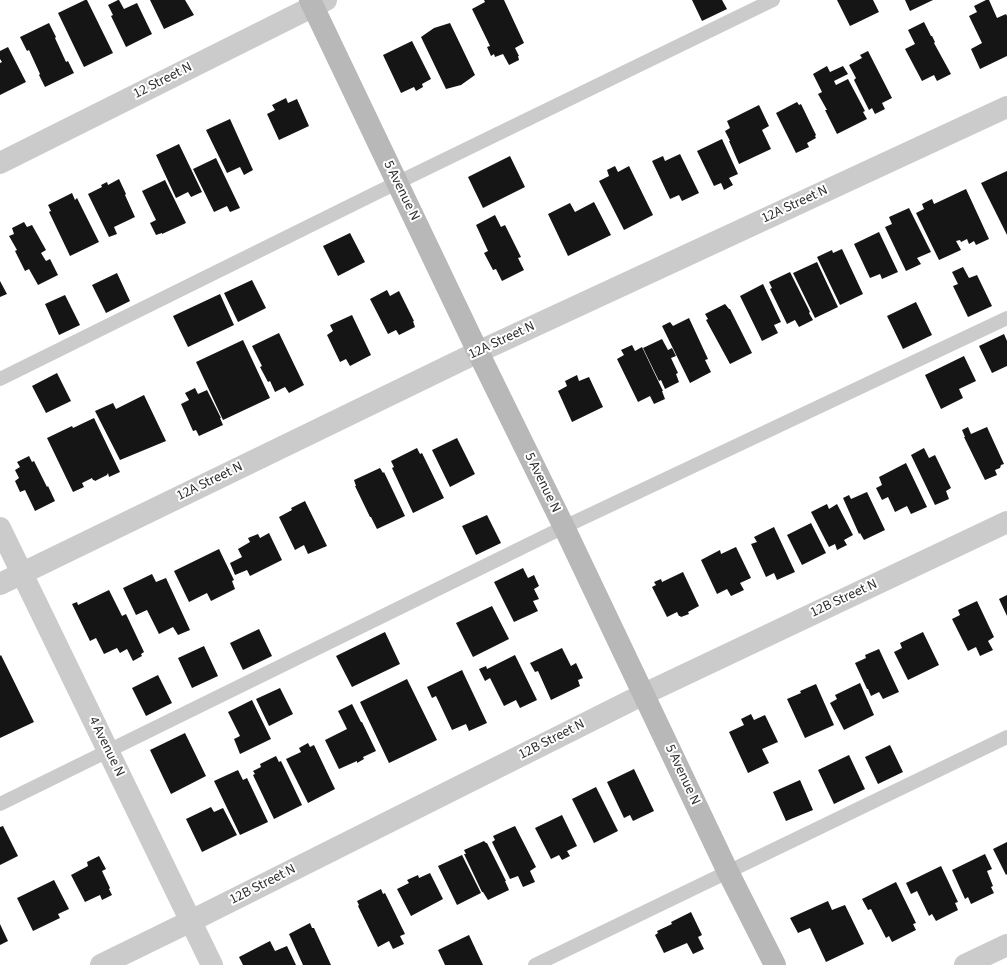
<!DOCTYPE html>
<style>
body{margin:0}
canvas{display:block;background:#fff}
</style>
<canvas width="1007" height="965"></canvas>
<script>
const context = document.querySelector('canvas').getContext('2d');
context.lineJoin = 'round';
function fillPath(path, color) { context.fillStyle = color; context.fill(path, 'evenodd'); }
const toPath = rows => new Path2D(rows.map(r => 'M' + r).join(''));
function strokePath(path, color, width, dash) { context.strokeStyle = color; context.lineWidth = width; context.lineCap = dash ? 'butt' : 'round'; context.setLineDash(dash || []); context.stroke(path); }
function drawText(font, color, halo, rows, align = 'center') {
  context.font = font + ' "Source Sans 3",sans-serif'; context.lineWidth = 4; context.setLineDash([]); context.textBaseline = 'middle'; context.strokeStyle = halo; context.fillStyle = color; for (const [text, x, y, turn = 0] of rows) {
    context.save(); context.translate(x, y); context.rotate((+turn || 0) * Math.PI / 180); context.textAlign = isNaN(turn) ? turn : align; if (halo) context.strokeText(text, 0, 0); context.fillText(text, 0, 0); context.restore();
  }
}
fillPath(toPath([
 [85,0,87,0,113,53,84,67,58,13],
 [118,0,119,0,124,9,137,3,152,34,126,47,111,16,113,15,108,5],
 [150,0,185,0,194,15,164,29],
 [484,0,504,0,524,43,515,48,519,56,518,56,519,60,509,65,503,54,495,57,494,54,491,56,487,47,490,46,472,9,485,2],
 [692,0,722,0,727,9,702,21],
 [837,0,873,0,879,12,850,26],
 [905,0,933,0,910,11],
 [986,0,989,0,997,18,1006,14,1007,16,1007,56,980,69,971,49,982,43,969,16,977,12,974,6],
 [924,22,931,36,932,36,935,42,934,43,951,74,937,81,934,75,922,81,905,49,915,44,908,30],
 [49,23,56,37,55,38,66,62,68,61,74,73,45,87,39,75,40,74,29,50,27,51,20,37],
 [450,23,475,75,461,85,446,89,421,37,434,28],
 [412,41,431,79,422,84,423,87,416,91,414,87,401,93,383,55],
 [8,47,26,82,0,95,0,63,2,62,0,59,0,51],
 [868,51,892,98,882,103,885,109,875,114,872,108,869,110,854,80,856,78,849,65,862,58,860,55],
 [827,66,830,72,843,66,848,74,834,81,836,85,848,79,865,111,863,112,867,119,837,134,825,110,827,110,818,94,822,92,813,74],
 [286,98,288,103,297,99,309,126,279,140,267,114,275,110,272,105],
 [797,102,799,105,801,104,816,135,815,136,816,138,807,143,809,147,796,153,776,113],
 [759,105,769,126,762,130,771,149,739,164,729,141,730,141,725,131,730,128,727,121],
 [230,119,253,170,244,175,240,167,227,173,206,130],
 [722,139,738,174,729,178,733,185,724,190,721,183,714,186,697,151],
 [179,144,202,192,191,197,188,192,176,198,156,155],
 [680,154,699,193,682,201,679,195,670,199,652,161,663,156,665,161],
 [510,156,525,187,483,208,468,177],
 [216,158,240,208,230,212,227,206,214,212,193,169],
 [615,166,618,172,629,166,653,215,624,230,599,181,609,176,607,170],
 [1007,171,1007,235,981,183],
 [119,179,126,194,125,195,135,217,114,227,117,234,109,237,88,194,102,187,101,185,107,182,108,185],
 [165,180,186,223,162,234,162,233,156,235,150,223,156,220,142,191],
 [966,189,989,239,976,245,974,241,969,244,967,239,961,242,960,240,956,241,961,250,939,260,916,213,924,209,922,204,932,199,934,204],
 [72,193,75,200,77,198,99,242,70,256,49,212,51,211,48,205],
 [594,202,611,235,568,256,548,214,570,203,575,212],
 [909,208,931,252,917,258,921,264,906,271,885,227,892,224,889,217],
 [495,215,501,227,505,225,521,257,518,258,524,270,502,281,496,269,493,270,484,253,488,251,476,225],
 [24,222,27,227,32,225,46,250,41,253,46,261,50,259,58,275,38,285,29,269,25,271,15,251,17,250,9,236,14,234,12,228],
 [879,232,898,272,882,279,880,274,870,278,854,244],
 [350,233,365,262,338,276,323,246],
 [842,249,863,294,840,305,817,257,832,250,833,253],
 [817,262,838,307,815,318,793,273],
 [963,267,969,278,977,275,992,306,968,317,953,286,958,284,952,272],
 [790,272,810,312,809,313,813,320,799,327,795,320,787,324,770,289,772,288,769,282],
 [117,273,130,301,106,313,92,285],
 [252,280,266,308,238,322,224,293],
 [0,281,7,294,0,297],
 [763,284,781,322,774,325,778,333,762,341,740,296],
 [387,290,390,296,399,291,414,321,413,321,415,327,399,335,396,330,388,334,370,299],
 [220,294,234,325,188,347,173,316],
 [65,295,80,325,59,335,45,304],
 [916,302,932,335,903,349,887,316],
 [725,304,729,309,730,309,752,353,730,364,706,320,708,319,705,314],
 [352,315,371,355,350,366,346,359,340,362,327,335,333,331,330,325],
 [689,318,708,359,705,360,711,372,690,383,662,326,670,322,673,326],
 [279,333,304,385,289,393,285,387,275,392,270,381,268,382,260,367,262,366,252,346],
 [1004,334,1007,341,1007,366,992,373,979,346],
 [662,339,668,350,672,348,676,356,671,358,678,373,676,374,679,382,665,389,661,380,659,381,643,348],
 [243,340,270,398,223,420,196,362],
 [632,345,635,351,642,347,663,391,662,391,665,399,654,404,650,396,638,402,617,359,624,355,621,350],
 [964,356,976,381,959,389,963,398,941,409,925,375],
 [57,373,71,401,46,413,32,386],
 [577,375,579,381,589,377,603,407,572,422,558,391,567,386,565,381],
 [195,388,198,394,207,390,221,418,220,418,223,425,199,436,196,430,193,431,181,404,189,400,185,393],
 [144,395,166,441,120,460,95,411,113,403,116,409],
 [94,418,118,468,120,472,109,477,108,473,107,475,95,481,94,480,93,480,92,478,82,483,84,487,73,492,47,438,72,426,73,428],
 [968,427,971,434,987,427,1004,464,1001,465,1000,468,995,470,997,475,985,480,964,437,965,437,962,430],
 [457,438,475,474,450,487,432,450],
 [417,448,420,454,422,453,444,498,413,513,392,468,394,467,391,461],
 [924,448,929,458,935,455,951,488,946,491,949,499,935,505,911,455],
 [29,456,32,462,34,461,47,487,48,486,55,501,35,511,25,490,20,492,15,481,19,478,15,470,20,467,17,462],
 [906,463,927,507,911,514,907,506,895,512,888,497,882,500,876,488,882,485,879,477],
 [380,468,383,473,384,472,405,516,377,529,371,517,370,517,355,486,356,486,354,480],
 [867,492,885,530,864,540,860,533,859,534,843,498,849,495,851,499],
 [305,501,327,546,308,554,304,545,295,550,279,517,292,510,291,508],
 [827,504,829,509,837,504,853,535,844,540,847,545,837,550,835,544,829,547,811,512],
 [487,515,501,543,476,555,462,526],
 [811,523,826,553,802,565,787,535],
 [774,527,795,572,777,580,774,573,766,577,751,544,757,542,754,537],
 [269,533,282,560,250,576,247,570,235,575,230,563,242,557,238,549,250,542,248,538,258,534,260,538],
 [736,547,751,578,740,583,744,590,731,596,727,589,717,594,701,560,720,550,721,554],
 [219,549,234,580,232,581,235,589,211,601,207,593,189,602,174,571],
 [523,568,528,578,534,575,539,586,534,589,539,599,533,601,538,611,514,622,494,582],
 [683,572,699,606,688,612,689,614,681,617,680,616,679,616,677,612,667,617,652,587,656,585,654,582,661,579,662,582],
 [152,574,156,582,166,578,190,630,178,635,173,627,159,634,147,610,136,615,123,588],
 [109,590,122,616,126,614,144,652,141,654,142,656,133,661,127,649,120,653,117,648,104,654,96,638,90,641,72,604,77,602,78,605],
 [1007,595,1007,616,999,599],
 [977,601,994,637,988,641,993,650,980,656,976,647,968,651,952,619,960,615,958,610],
 [492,606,509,639,473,657,456,623],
 [259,629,272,656,243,670,230,643],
 [385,632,400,664,352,687,336,656],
 [923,632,939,665,908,680,894,652,902,648,900,643],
 [204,646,218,676,192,688,178,658],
 [562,648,571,666,576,663,583,678,578,680,580,686,551,700,538,671,535,672,530,663],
 [879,649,899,692,883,699,879,692,871,696,868,689,867,689,855,663,866,658,865,655],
 [1,655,34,722,0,738,0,656],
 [515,655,537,700,520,708,516,700,504,706,490,678,485,681,479,669,486,666,487,669],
 [462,670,487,723,469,731,466,724,452,730,436,696,432,698,427,687],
 [158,675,172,703,146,716,132,688],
 [407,679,437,740,389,763,360,702],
 [860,683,874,715,844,730,830,703,837,699,835,695],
 [816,684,834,725,805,738,787,699,801,693,800,691],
 [280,688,293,714,269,726,256,699],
 [252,700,271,739,240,754,234,739,240,736,228,712],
 [352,704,361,722,362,722,376,751,363,757,364,759,357,763,357,761,339,769,325,740,347,729,338,711],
 [751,714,754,720,765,715,778,742,762,749,769,763,748,773,729,732,744,725,741,719],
 [185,733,206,776,171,794,150,750],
 [308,743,310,747,314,745,335,789,308,803,286,759,301,752,299,748],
 [890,745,903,772,878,784,865,757],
 [849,755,865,789,834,804,818,770],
 [276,756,279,762,281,761,302,805,274,819,253,775,255,774,253,771,261,767,260,764],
 [634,769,654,811,633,821,630,815,624,818,607,782],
 [238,770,243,780,247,778,268,822,240,835,214,781],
 [800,780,813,810,786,821,773,792],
 [596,787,618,831,594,843,572,799],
 [211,807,214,812,223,808,237,835,202,852,186,819],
 [562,815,577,846,567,851,570,856,562,860,559,855,551,859,535,828],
 [3,826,18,856,0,865,0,827],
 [515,826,536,867,530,871,535,882,523,887,518,876,510,879,492,842,495,840,493,836],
 [484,841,486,843,487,843,506,881,505,881,509,890,488,900,483,892,482,892,464,854,466,854,464,850],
 [1007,842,1007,874,1006,875,993,849],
 [985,854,992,869,987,871,993,886,991,887,994,893,971,904,968,897,965,899,952,870],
 [462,855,481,893,457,905,438,866],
 [99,856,106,869,102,871,110,888,109,889,112,895,102,900,100,895,85,902,71,875,88,866,87,862],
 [941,866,958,902,955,903,958,910,936,921,932,914,929,916,917,891,911,894,906,883],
 [430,873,443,899,411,916,397,889,409,883,407,880,418,875,419,878],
 [54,880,69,909,58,914,60,918,33,931,17,898],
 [896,882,916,923,913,924,916,930,892,942,889,936,886,938,871,909,868,910,862,899],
 [381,889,383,894,385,893,405,934,400,936,404,944,393,949,389,941,378,947,358,906,359,905,357,901],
 [828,901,832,910,845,905,864,944,826,962,810,928,798,933,790,918],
 [691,912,702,935,698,937,704,949,693,954,687,943,664,953,655,935,658,933,657,931,672,924,671,922],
 [310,923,312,928,314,928,331,965,303,965,289,934],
 [0,924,8,941,0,945],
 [469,935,483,965,445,965,438,950],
 [270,941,275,951,287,946,296,965,243,965,239,957]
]), '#151515');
strokePath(toPath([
 [0,379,372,195,773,0],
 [0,804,564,527,1007,318],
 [535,965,1007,737]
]), '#cbcbcb', 14);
strokePath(toPath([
 [0,163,326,0],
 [0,528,212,965],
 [0,584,478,352,1007,107],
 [101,965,191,921,644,694,1007,522],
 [965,965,1007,945]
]), '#cbcbcb', 22);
strokePath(toPath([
 [310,0,478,352,564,527,728,872,775,965]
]), '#b8b8b8', 22);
drawText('14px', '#2e2e2e', '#fff', [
 ["12 Street N",163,81,-27],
 ["5 Avenue N",401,191,64],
 ["12A Street N",795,205,-25],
 ["12A Street N",502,341,-25],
 ["12A Street N",210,482,-26],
 ["5 Avenue N",542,483,64],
 ["12B Street N",844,599,-25],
 ["12B Street N",552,740,-27],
 ["4 Avenue N",106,747,64],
 ["5 Avenue N",682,775,65],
 ["12B Street N",263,885,-27]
]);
</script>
